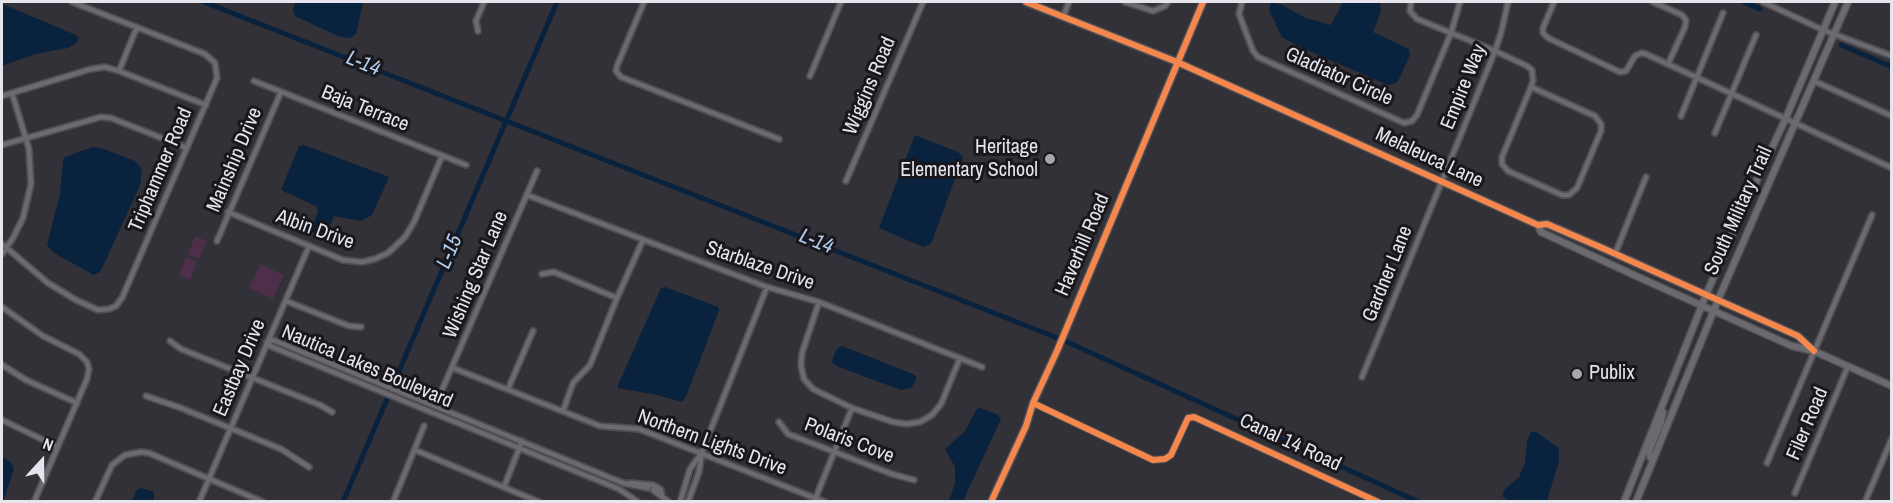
<!DOCTYPE html>
<style>
body{margin:0}
#map{position:relative;width:1893px;height:503px;overflow:hidden;background:#323137;font-family:"Archivo Narrow",sans-serif}
canvas{display:block}
.frame{position:absolute;inset:0;border:3px solid #e6e5ed;pointer-events:none}
.north{position:absolute;left:12px;top:431px;width:60px;height:60px;-webkit-text-stroke:4px #18171c;paint-order:stroke;rotate:21deg;font-size:16px;font-weight:700;line-height:24px;text-align:center;color:#e6e5ed}
.north::after{content:'';display:block;margin:auto;width:21px;height:27px;background:#e6e5ed;clip-path:polygon(50% 0,100% 100%,50% 72%,0 100%)}
</style>
<div id="map">
<canvas width="1893" height="503"></canvas>
<div class="frame"></div>
<div class="north">N</div>
</div>
<script>
const context = document.querySelector('canvas').getContext('2d');
context.lineJoin = 'round';
function fillPath(path, color) { context.fillStyle = color; context.fill(path, 'evenodd'); }
const toPath = rows => new Path2D(rows.map(r => 'M' + r).join(''));
function strokePath(path, color, width, dash) { context.strokeStyle = color; context.lineWidth = width; context.lineCap = dash ? 'butt' : 'round'; context.setLineDash(dash || []); context.stroke(path); }
function drawText(font, color, halo, rows, align = 'center') {
  context.font = font + ' "Archivo Narrow",sans-serif'; context.lineWidth = 6; context.setLineDash([]); context.textBaseline = 'middle'; context.strokeStyle = halo; context.fillStyle = color; for (const [text, x, y, turn = 0] of rows) {
    context.save(); context.translate(x, y); context.rotate((+turn || 0) * Math.PI / 180); context.textAlign = isNaN(turn) ? turn : align; if (halo) context.strokeText(text, 0, 0); context.fillText(text, 0, 0); context.restore();
  }
}
fillPath(toPath([
 [195,236,207,241,199,259,188,254],
 [186,257,197,262,190,280,179,275],
 [260,264,284,275,273,299,249,288]
]), '#4e2f4a');
fillPath(toPath([
 [295,2,363,2,356,34,350,38,340,37,295,16,293,10],
 [1271,2,1282,5,1306,18,1331,25,1343,2,1380,2,1381,11,1373,32,1409,49,1410,55,1399,79,1396,83,1388,85,1300,47,1282,37,1269,10],
 [2,4,76,35,79,38,76,43,68,48,35,54,2,66],
 [915,135,958,152,963,157,931,244,923,247,879,228],
 [304,145,389,177,372,215,361,221,334,216,326,235,313,232,311,230,318,211,316,206,281,190,299,146],
 [93,147,104,149,135,161,142,169,140,185,105,262,100,272,94,275,54,253,47,245,60,194,63,161,65,157],
 [665,287,718,307,719,310,686,397,682,402,657,395,618,388,618,385,661,288],
 [842,346,913,374,916,376,916,380,911,388,901,390,839,367,832,363,833,357,837,349],
 [981,408,998,415,1001,419,963,501,949,501,955,483,955,467,945,449,965,431,977,409],
 [1531,432,1536,432,1559,448,1559,461,1547,501,1509,501,1502,496,1505,489,1519,477,1525,463,1527,441],
 [2,457,11,462,14,469,3,502],
 [141,488,154,492,154,501,132,501,136,491]
]), '#09223e');
strokePath(toPath([
 [204,2,1065,341,1419,502],
 [1744,2,1760,9],
 [1841,45,1892,67],
 [343,502,557,2]
]), '#09223e', 5);
const street = toPath([
 [644,2,617,66,616,71,621,77,779,139],
 [1125,2,1153,11,1165,6,1168,2],
 [1242,2,1239,14,1253,51,1258,57,1404,123,1412,121,1417,115,1451,33,1460,2],
 [1411,2,1410,11,1417,19,1495,51,1527,66,1532,70,1533,81,1531,87,1502,157,1502,164,1508,171,1562,195,1569,195,1577,188,1601,131,1601,124,1595,116,1531,87],
 [1554,2,1543,28,1543,33,1548,38,1620,72,1626,71,1635,56,1641,53,1646,54,1892,168],
 [1653,2,1682,15,1686,20,1685,27,1668,64],
 [1763,2,1823,30,1892,56],
 [1063,17,1069,2],
 [478,31,476,21,484,2],
 [119,71,137,27],
 [810,76,841,2],
 [254,81,466,165],
 [1814,81,1892,116],
 [2,96,91,69,105,67,119,71,206,105],
 [1681,116,1723,13],
 [1715,133,1756,35],
 [2,145,101,117,111,118,187,148],
 [846,181,923,2],
 [527,195,767,287,819,302,982,367],
 [228,212,343,260,362,262,375,259,388,253,405,237,414,222,442,156],
 [217,241,281,92],
 [2,244,48,283,76,300,98,310,109,309,116,306,122,298,217,78,215,63,205,54,72,2],
 [2,254,13,238,23,218,31,184,29,149,12,93],
 [1615,254,1646,177],
 [542,274,554,272,617,298],
 [286,301,349,326,361,327],
 [819,302,802,353,801,366,804,379,813,389,852,408,893,422,907,424,920,422,932,415,941,404,960,358],
 [2,307,43,336,79,354,87,362,89,369,87,379,34,502],
 [170,341,181,349,320,405,332,412],
 [267,342,273,340,623,483,648,488],
 [267,342,270,346,619,489,638,502],
 [2,365,26,380,77,403],
 [453,368,600,426,639,429,825,502],
 [1362,377,1495,51,1501,33,1508,2],
 [508,389,533,331],
 [442,390,537,171],
 [146,396,181,408,281,449,309,467],
 [1033,403,1153,460,1165,459,1171,455,1188,418,1194,417,1378,502],
 [563,411,573,383,590,365,617,298,643,240],
 [2,420,58,447],
 [779,422,788,434,892,474,914,480],
 [415,450,539,502],
 [1767,463,1872,215],
 [630,483,653,485,661,490,662,497],
 [504,487,522,441],
 [653,490,669,502],
 [1795,493,1848,366],
 [816,497,852,408],
 [95,502,112,465,125,455,141,452,149,453,263,502],
 [199,502,309,246],
 [393,502,424,426],
 [680,502,690,469,700,455],
 [688,502,699,472,702,452,767,287],
 [1865,502,1892,438]
]);
const secondary = toPath([
 [1026,2,1177,62,1538,225,1547,224,1600,247,1798,336,1814,351],
 [1538,225,1541,232,1647,281,1792,346,1814,351,1892,386],
 [1653,460,1650,457,1649,451,1661,422,1663,412],
 [991,502,1026,426,1033,403,1057,351,1203,2],
 [1624,502,1706,295,1735,227,1785,120,1835,2],
 [1636,502,1718,300,1848,2]
]);
strokePath(street, '#4f4e54', 8);
strokePath(secondary, '#4f4e54', 9);
strokePath(street, '#6b6a6e', 4.5);
strokePath(secondary, '#6b6a6e', 6);
strokePath(toPath([
 [1026,2,1177,62,1538,225,1547,224,1600,247,1798,336,1814,351],
 [1033,403,1153,460,1165,459,1171,455,1188,418,1194,417,1378,502],
 [991,502,1026,426,1033,403,1057,351,1203,2]
]), '#f5874c', 6);
for (const [x, y, r, color] of [
 [1050,159,6,"#a7a6ad"],
 [1577,374,6,"#a7a6ad"]
]) { const dot = new Path2D(); dot.arc(x, y, r, 0, 2 * Math.PI); context.fillStyle = color; context.fill(dot); strokePath(dot, '#18171c', 2); }
drawText('20px', '#e6e5ed', '#18171c', [
 ["Gladiator Circle",1339,77,24],
 ["Wiggins Road",870,86,-67],
 ["Empire Way",1464,87,-68],
 ["Baja Terrace",365,109,22],
 ["Melaleuca Lane",1429,158,25],
 ["Mainship Drive",235,160,-67],
 ["Triphammer Road",161,170,-67],
 ["South Military Trail",1739,211,-66],
 ["Albin Drive",315,230,20],
 ["Haverhill Road",1083,245,-67],
 ["Starblaze Drive",760,266,19],
 ["Gardner Lane",1388,274,-68],
 ["Wishing Star Lane",476,275,-67],
 ["Nautica Lakes Boulevard",367,367,23],
 ["Eastbay Drive",240,368,-67],
 ["Filer Road",1808,424,-67],
 ["Polaris Cove",849,441,21],
 ["Northern Lights Drive",712,443,20],
 ["Canal 14 Road",1290,443,25]
]);
drawText('20px', '#e6e5ed', '#18171c', [
 ["Heritage",1038,148],
 ["Elementary School",1038,171],
 ["Publix",1589,374,"left"]
], 'right');
drawText('italic 21px', '#b4cff2', '#18171c', [
 ["L-14",363,64,22],
 ["L-14",816,242,22],
 ["L-15",450,252,-67]
]);
</script>
